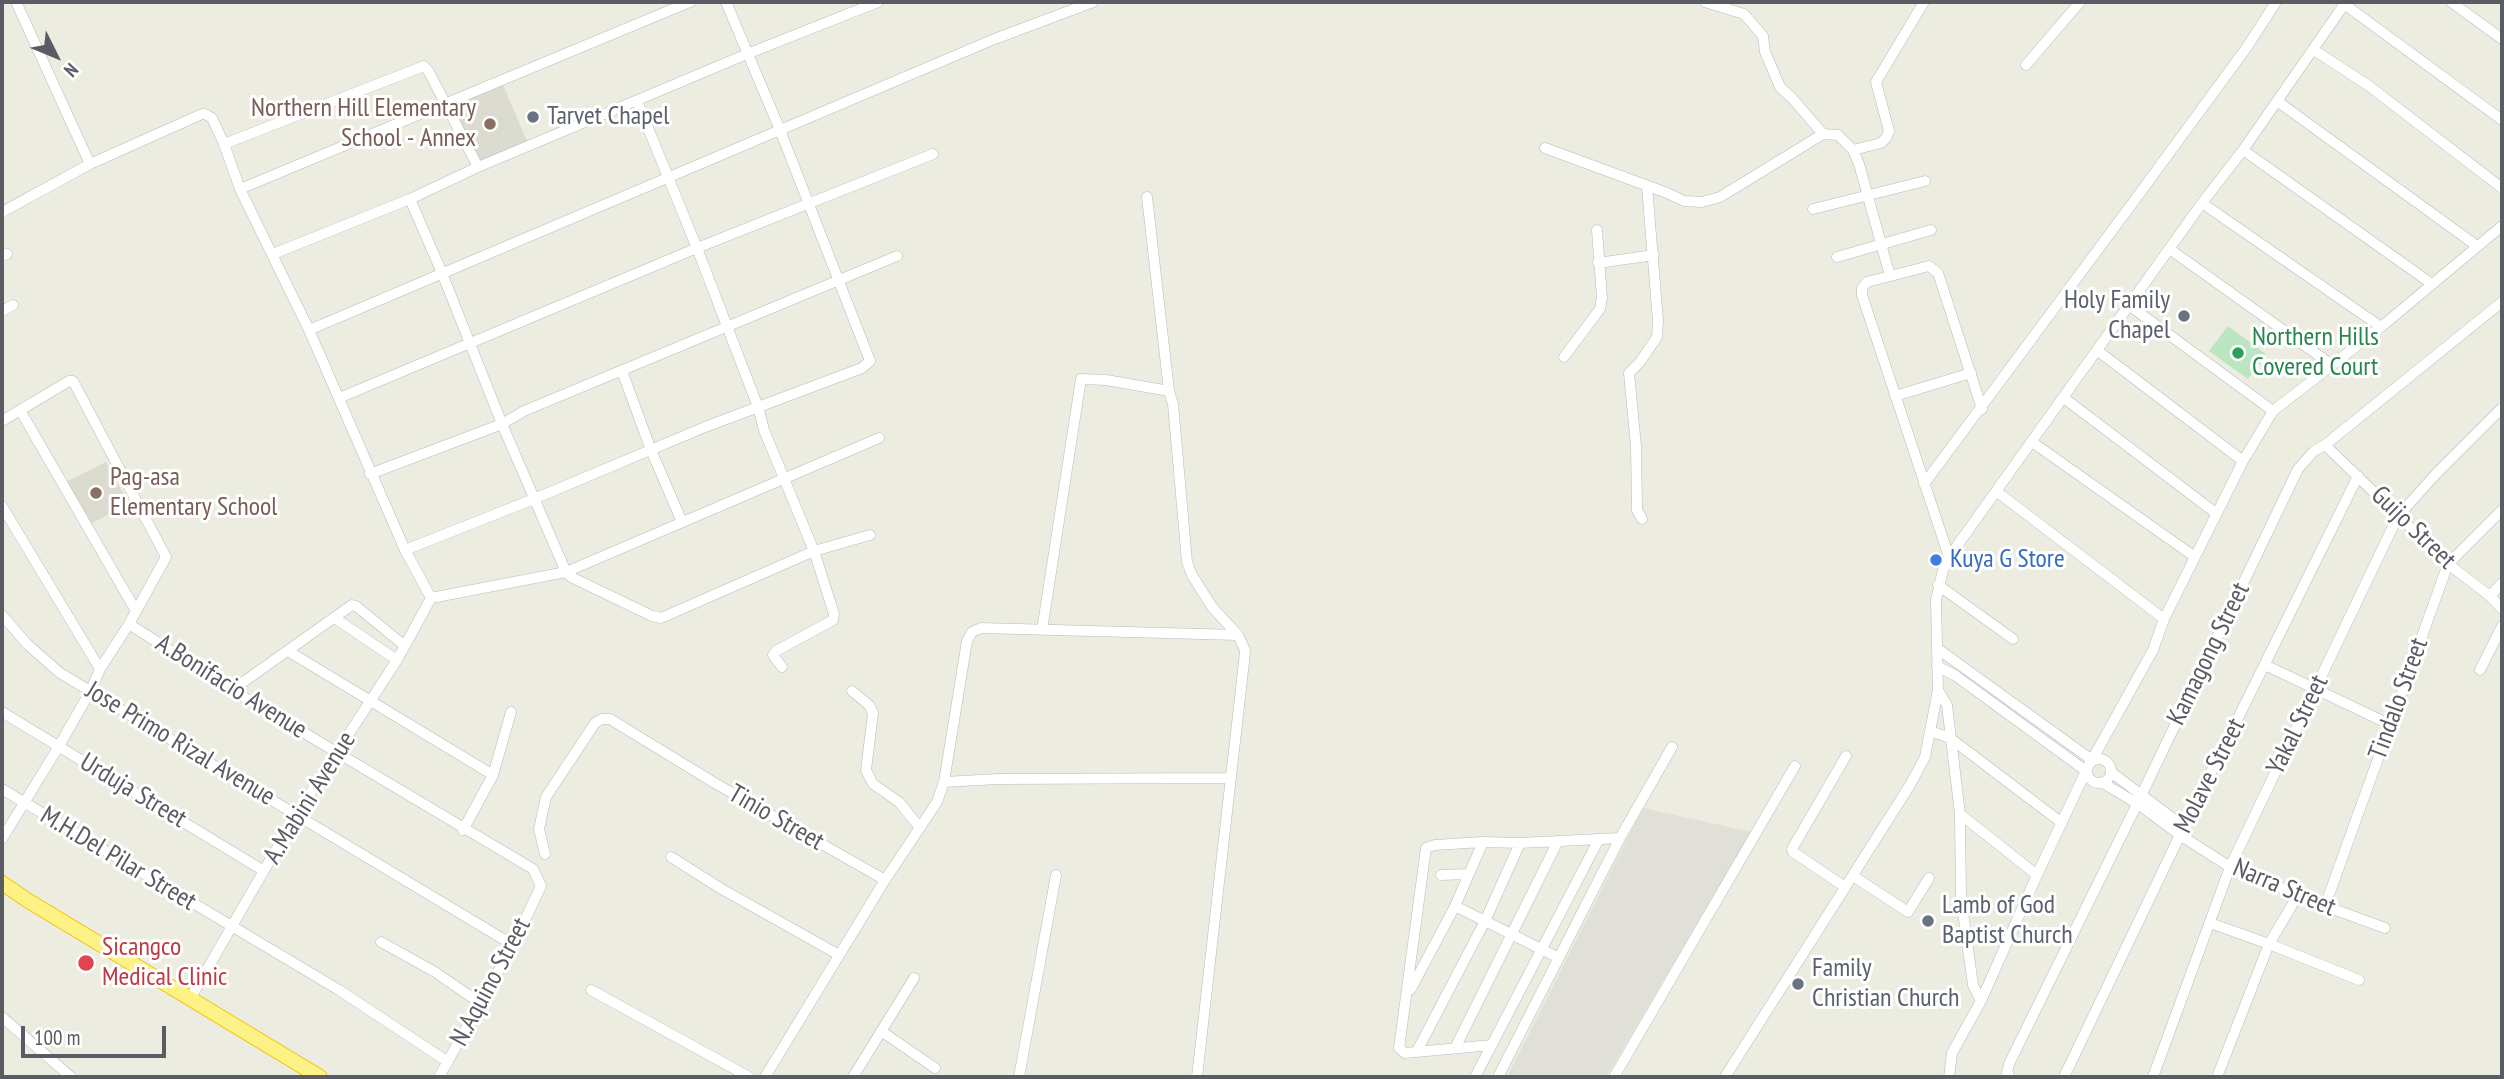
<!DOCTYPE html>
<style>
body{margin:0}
#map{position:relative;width:2504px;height:1079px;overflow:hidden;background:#ecece0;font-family:"PT Sans Narrow",sans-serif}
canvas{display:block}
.frame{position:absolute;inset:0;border:4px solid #595c62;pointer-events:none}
.north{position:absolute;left:21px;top:21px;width:70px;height:70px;-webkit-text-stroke:5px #fff;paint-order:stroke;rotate:133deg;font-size:19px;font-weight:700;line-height:28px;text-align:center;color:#595c62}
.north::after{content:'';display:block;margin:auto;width:24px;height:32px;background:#595c62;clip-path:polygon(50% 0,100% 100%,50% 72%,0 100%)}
.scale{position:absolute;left:21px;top:1026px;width:145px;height:32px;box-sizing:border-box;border:4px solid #595c62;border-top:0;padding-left:9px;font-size:21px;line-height:24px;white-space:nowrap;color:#595c62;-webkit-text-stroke:5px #fff;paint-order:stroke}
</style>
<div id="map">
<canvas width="2504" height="1079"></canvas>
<div class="frame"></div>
<div class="north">N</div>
<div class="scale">100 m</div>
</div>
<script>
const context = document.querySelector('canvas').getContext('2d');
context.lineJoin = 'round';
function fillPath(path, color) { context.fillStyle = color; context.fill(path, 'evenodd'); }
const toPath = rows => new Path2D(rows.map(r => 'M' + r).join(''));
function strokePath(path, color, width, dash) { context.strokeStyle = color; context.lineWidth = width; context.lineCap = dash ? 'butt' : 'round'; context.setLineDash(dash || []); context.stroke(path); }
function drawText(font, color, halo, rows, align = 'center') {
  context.font = font + ' "PT Sans Narrow",sans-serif'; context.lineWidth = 6; context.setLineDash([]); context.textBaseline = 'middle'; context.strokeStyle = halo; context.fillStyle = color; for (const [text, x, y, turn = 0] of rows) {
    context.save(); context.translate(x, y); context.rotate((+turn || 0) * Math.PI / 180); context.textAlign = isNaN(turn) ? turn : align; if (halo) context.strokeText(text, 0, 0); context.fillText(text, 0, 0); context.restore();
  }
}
fillPath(toPath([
 [1643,808,1751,832,1606,1077,1507,1077]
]), '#e0dfd8');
fillPath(toPath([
 [503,85,527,141,477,163,453,106],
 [106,462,129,504,88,525,64,483]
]), '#dcdbcf');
fillPath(toPath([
 [2228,326,2266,354,2248,379,2209,351]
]), '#bce5c2');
const minor = toPath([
 [16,2,90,164],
 [1705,2,1744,14,1763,36,1765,52,1780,87,1792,98,1823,134,1838,135,1853,150,1859,164,1890,276],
 [2451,2,2502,39],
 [2344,4,2502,120],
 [2314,50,2369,86,2502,188],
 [2026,65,2080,2],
 [637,101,697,248,758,407,764,430,814,551,834,614,833,620,776,651,773,655,782,667],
 [2277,101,2477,246],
 [224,144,424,66,429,72,478,167],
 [1545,148,1667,193,1684,201,1702,202,1720,197,1823,134],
 [1853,150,1881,143,1886,138,1889,131,1876,82,1924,2],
 [2243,150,2432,284],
 [240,189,690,2],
 [1147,197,1169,391],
 [410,199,442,273,502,424,566,572,571,577,652,616,661,618,814,551,870,535],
 [2202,203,2381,327],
 [1813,209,1925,181],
 [2,212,90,164,202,114,205,114,212,118,224,144,240,189,309,330,405,550,431,598],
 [2171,250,2332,365],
 [273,254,410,199,478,167,747,54,878,2],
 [2,256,7,254],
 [1837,257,1931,230],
 [1598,263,1654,255],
 [2130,306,2273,411],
 [2,311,13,305],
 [309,330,992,40,1093,2],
 [2098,351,2243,461],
 [1564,357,1600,309,1602,298,1597,230],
 [622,371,651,450,682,522],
 [1895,396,1971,373],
 [339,398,697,248,933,154],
 [2064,398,2217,514],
 [20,410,136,611],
 [2,421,69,381,73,381,166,557,129,624,100,669,91,690,59,746,2,839],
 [2032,442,2195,557],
 [2325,445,2448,564,2490,596,2502,609],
 [370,474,502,424,524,411,897,256],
 [1924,484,2134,201,2247,47,2276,2],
 [1996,491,2164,619],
 [2,506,100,669],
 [1642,519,1637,510,1636,446,1629,373,1640,362,1657,337,1658,321,1647,186],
 [405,550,534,499,705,427,862,368,870,361,780,130,726,2],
 [1949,557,1862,295,1862,288,1867,282,1929,266,1938,273,1982,409],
 [1938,585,2013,639],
 [2490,596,2502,583],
 [431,598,566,572,879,438],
 [2,615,27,644,60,673,513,945],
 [336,619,397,660],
 [129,624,232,690,533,869,541,886,513,945,439,1077],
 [1042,630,1081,379,1106,380,1169,391,1173,404,1187,562,1192,575,1212,607,1238,635],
 [1938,649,2092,760,2153,650,2164,619,2243,461,2273,411,2381,327,2502,226],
 [288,651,493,775],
 [2265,665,2389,724],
 [1937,666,1956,676,2086,771,2037,875,1981,1001,1952,1053,1949,1077],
 [2480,670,2502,626],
 [232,690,352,605,356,606,405,646],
 [1938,690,1947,705,1960,814,1961,898,1973,985,1981,1001],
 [852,691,869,705,873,713,866,770,873,784,899,802,920,828],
 [2,712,264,871],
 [1930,731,1950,738,2062,823],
 '2087 771a12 12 0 1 1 24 0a12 12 0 1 1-24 0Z',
 [2111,772,2184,827,2185,831],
 [944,782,998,779,1230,778],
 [2103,783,2138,804,2180,835,2230,867,2325,906,2385,928],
 [2,789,339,990,448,1062],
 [1960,814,2037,875],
 [463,830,493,775,511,712],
 [545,854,539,829,546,797,595,723,602,719,610,719,713,782,885,880,765,1077],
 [671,857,720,888,839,955],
 [1441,875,1469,874],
 [1853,876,1908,912,1929,878],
 [885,880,937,802,944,782,967,641,972,632,981,628,1238,635,1245,650,1244,662,1197,1077],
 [1845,887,1793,852,1792,849,1846,756],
 [1455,906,1559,958],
 [2325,906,2448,564,2502,510],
 [2210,923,2269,944,2359,980],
 [381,942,435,972,480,1003],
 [1411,989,1455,906,1483,842],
 [591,990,749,1077],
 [190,999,296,815,397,660,431,598],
 [2,1017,71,1077],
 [881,1031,935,1068],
 [1492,1045,1405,1053,1399,1048,1426,848,1435,845,1483,842,1520,843,1620,838],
 [1455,1048,1558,841],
 [1417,1051,1485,921,1520,843],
 [853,1077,914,978],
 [1019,1077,1056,875],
 [1475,1077,1599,839],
 [1498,1077,1620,838,1672,747],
 [1614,1077,1795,766],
 [1725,1077,1910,785,1925,757,1938,690,1936,600,1943,570,1949,557,2202,203,2243,150,2346,2],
 [2010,1077,2007,1073,2009,1064,2141,796,2298,469,2314,451,2325,445,2502,302],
 [2064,1077,2180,835,2358,476],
 [2153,1077,2230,867,2398,516,2436,474,2502,408],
 [2217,1077,2269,944,2298,895]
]);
const highway = toPath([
 [2,883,27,900,320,1077]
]);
strokePath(minor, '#b8bac0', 11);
strokePath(highway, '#edc700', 16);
strokePath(minor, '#fff', 10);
strokePath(highway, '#fef286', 14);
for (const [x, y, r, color] of [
 [533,117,7,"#6b7280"],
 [490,124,7,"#8d6e63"],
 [2184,316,7,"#6b7280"],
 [2238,353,7,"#2e9e5b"],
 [96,493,7,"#8d6e63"],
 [1936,560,7,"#3f7fe0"],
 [1928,921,7,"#6b7280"],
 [86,963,9,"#e0444e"],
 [1798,984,7,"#6b7280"]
]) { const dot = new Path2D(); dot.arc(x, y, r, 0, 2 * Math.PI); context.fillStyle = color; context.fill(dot); strokePath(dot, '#fff', 2.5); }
drawText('26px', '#785e54', '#fff', [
 ["Northern Hill Elementary",476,109],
 ["School - Annex",476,139],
 ["Pag-asa",110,478,"left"],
 ["Elementary School",110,508,"left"]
], 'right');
drawText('26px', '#5b616d', '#fff', [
 ["Tarvet Chapel",547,117],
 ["Holy Family",2170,301,"right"],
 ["Chapel",2170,331,"right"],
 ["Lamb of God",1942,906],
 ["Baptist Church",1942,936],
 ["Family",1812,969],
 ["Christian Church",1812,999]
], 'left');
drawText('26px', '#27864d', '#fff', [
 ["Northern Hills",2252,338],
 ["Covered Court",2252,368]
], 'left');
drawText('26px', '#595c62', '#fff', [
 ["Guijo Street",2413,528,44],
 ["Kamagong Street",2209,654,-64],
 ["A.Bonifacio Avenue",231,687,32],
 ["Tindalo Street",2399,699,-70],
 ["Yakal Street",2298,725,-64],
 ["Jose Primo Rizal Avenue",180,744,31],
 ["Molave Street",2210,776,-63],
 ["Urduja Street",133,791,31],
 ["A.Mabini Avenue",310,798,-58],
 ["Tinio Street",776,818,30],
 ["M.H.Del Pilar Street",118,859,31],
 ["Narra Street",2284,888,23],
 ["N.Aquino Street",491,982,-62]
]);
drawText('26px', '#366cbe', '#fff', [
 ["Kuya G Store",1950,560]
], 'left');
drawText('26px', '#be3a42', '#fff', [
 ["Sicangco",102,948],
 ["Medical Clinic",102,978]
], 'left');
</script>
